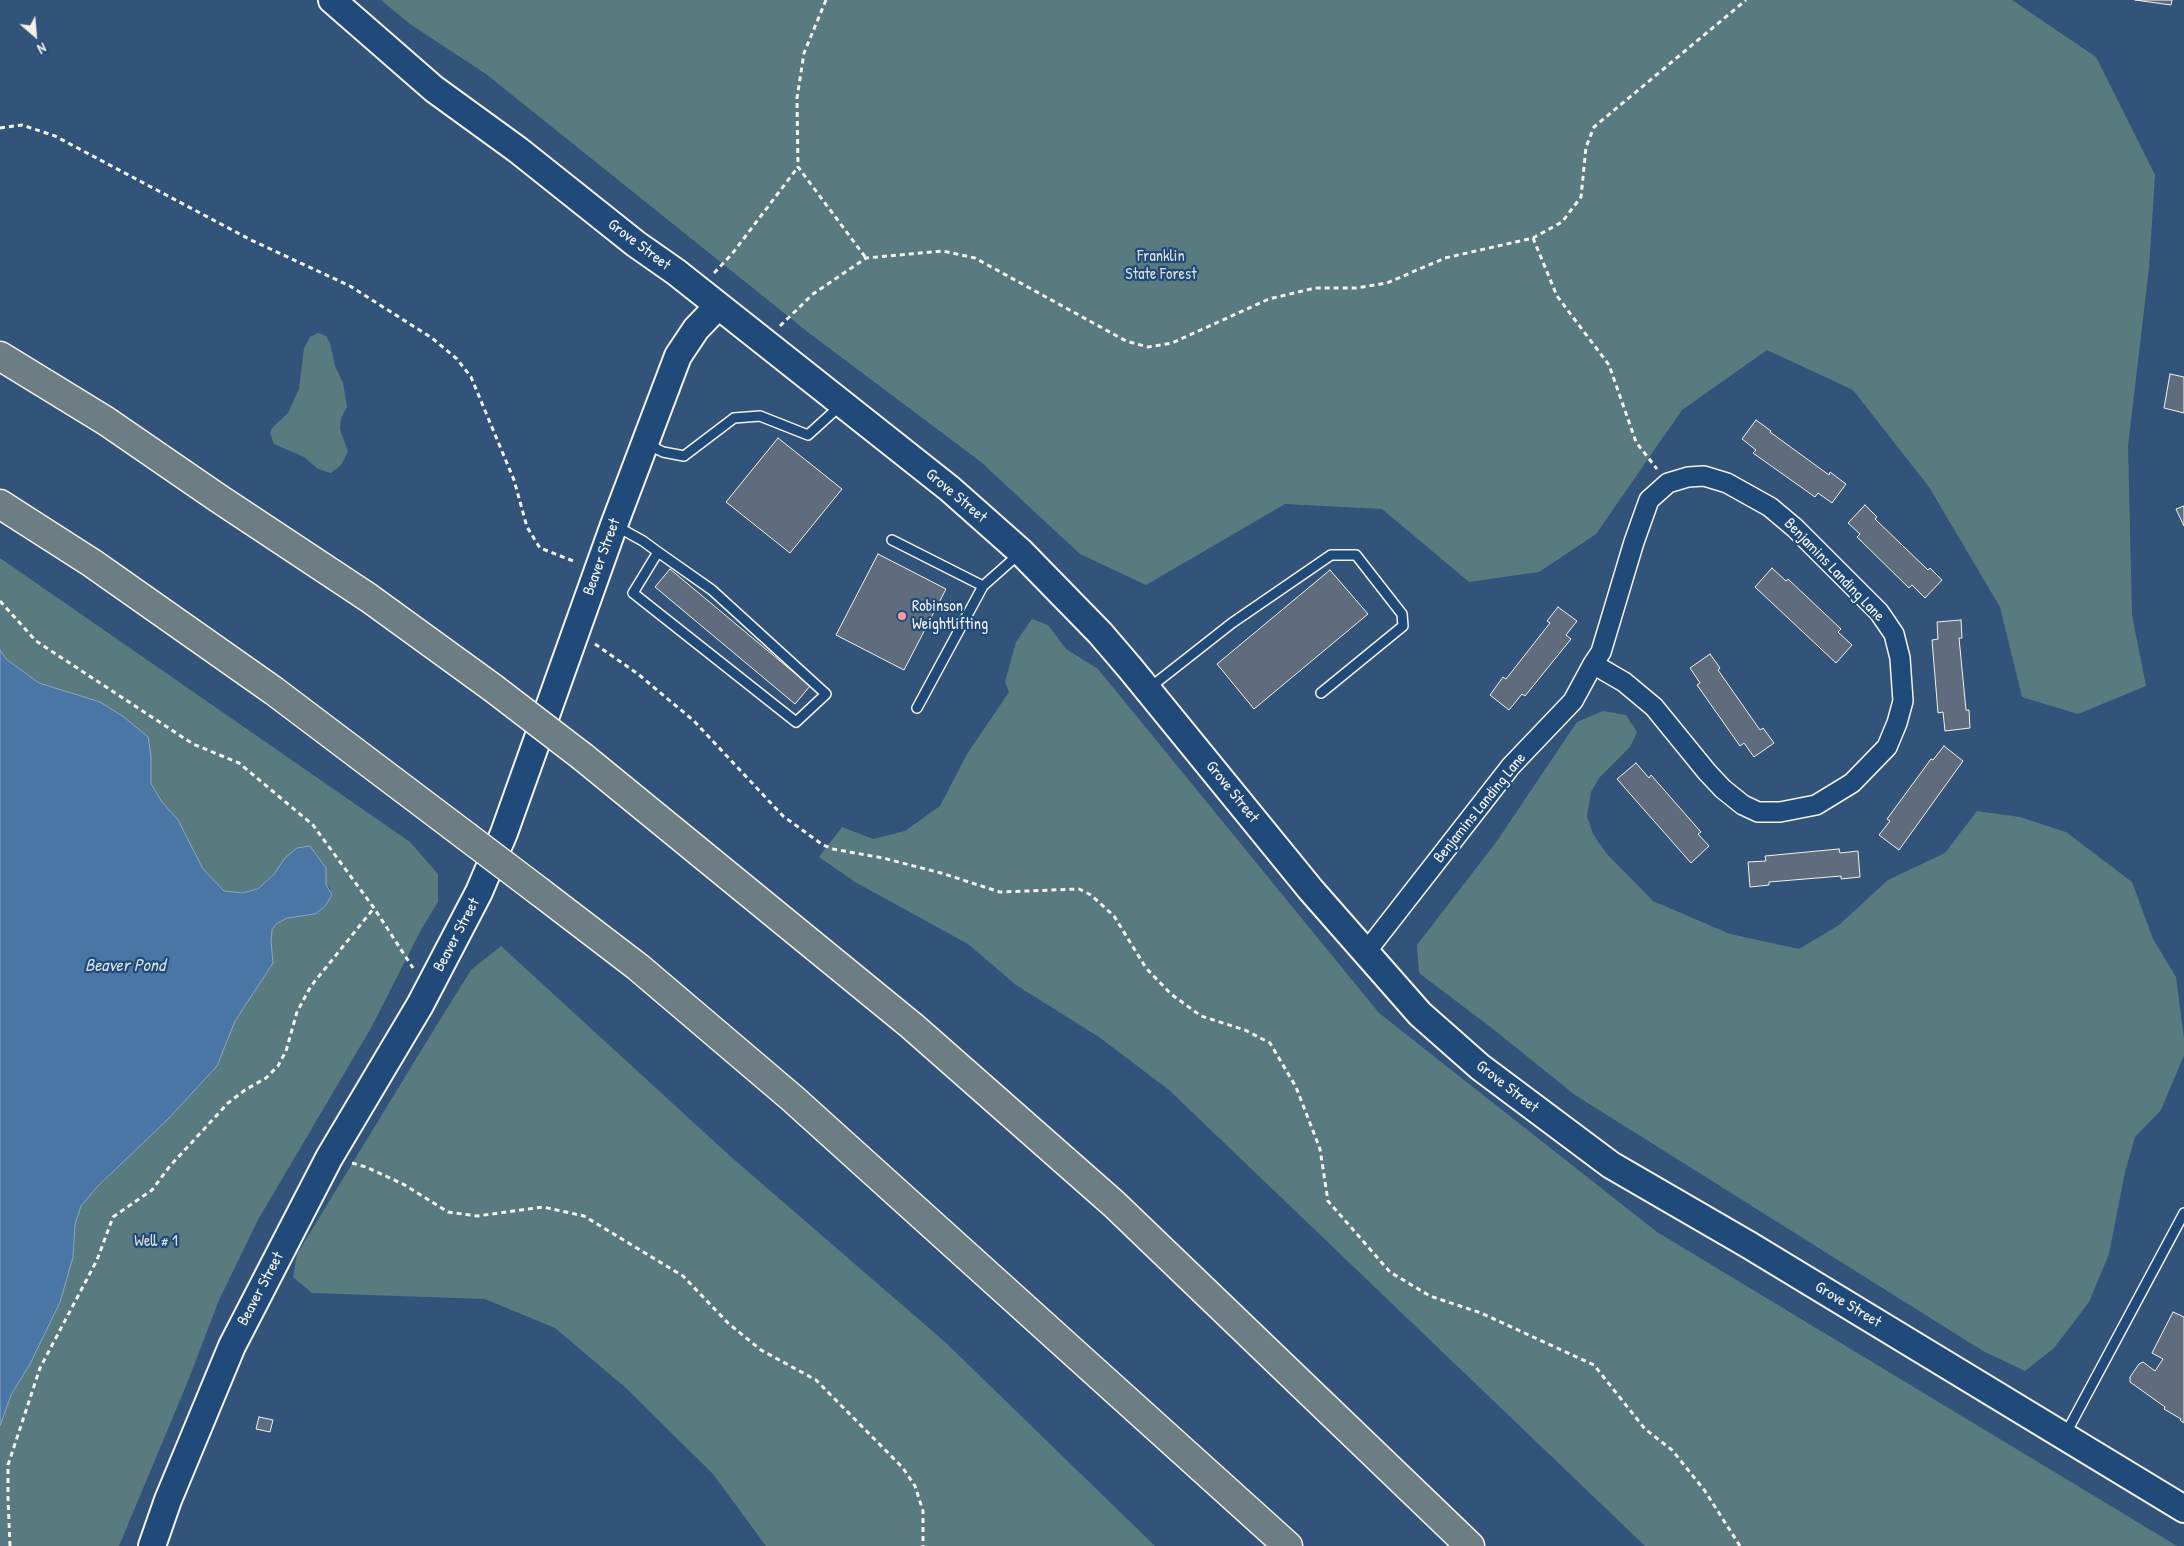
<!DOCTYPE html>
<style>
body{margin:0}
#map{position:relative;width:2184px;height:1546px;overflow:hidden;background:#32547b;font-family:"Patrick Hand",sans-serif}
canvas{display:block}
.north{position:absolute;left:10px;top:10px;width:50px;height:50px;-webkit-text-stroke:4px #1f4a7a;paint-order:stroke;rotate:153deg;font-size:14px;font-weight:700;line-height:20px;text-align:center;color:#f4f1e8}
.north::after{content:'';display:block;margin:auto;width:18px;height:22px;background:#f4f1e8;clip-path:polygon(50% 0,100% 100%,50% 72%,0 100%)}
</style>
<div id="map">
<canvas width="2184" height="1546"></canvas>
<div class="north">N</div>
</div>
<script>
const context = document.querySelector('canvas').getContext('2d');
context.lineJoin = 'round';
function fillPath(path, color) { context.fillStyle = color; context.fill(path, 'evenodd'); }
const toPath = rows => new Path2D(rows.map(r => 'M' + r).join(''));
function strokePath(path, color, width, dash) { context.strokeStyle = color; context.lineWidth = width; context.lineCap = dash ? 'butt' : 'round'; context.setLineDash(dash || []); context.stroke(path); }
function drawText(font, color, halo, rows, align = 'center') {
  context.font = font + ' "Patrick Hand",sans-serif'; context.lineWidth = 4.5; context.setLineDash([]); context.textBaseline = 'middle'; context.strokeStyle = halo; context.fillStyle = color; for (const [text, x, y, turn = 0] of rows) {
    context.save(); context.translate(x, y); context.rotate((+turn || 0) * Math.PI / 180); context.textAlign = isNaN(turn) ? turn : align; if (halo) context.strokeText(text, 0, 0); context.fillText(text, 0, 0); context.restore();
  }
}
fillPath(toPath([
 [381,0,2012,0,2096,57,2155,175,2149,268,2128,446,2132,615,2146,686,2078,714,2022,697,2000,607,1929,487,1853,390,1767,350,1682,410,1596,534,1539,572,1469,582,1382,509,1285,504,1146,585,1080,554,981,462,809,333,486,74,410,24],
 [318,333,326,336,330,343,335,366,343,383,347,407,341,418,340,429,348,452,341,465,331,473,318,469,304,457,274,444,270,433,272,428,288,413,299,389,304,348,310,337],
 [0,558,410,842,438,874,438,902,422,928,371,1028,259,1218,219,1300,188,1381,119,1546,0,1546,0,1426,11,1395,30,1364,73,1257,75,1224,81,1206,97,1187,168,1119,217,1066,235,1021,273,963,271,941,272,930,276,924,287,918,315,914,331,889,326,884,285,858,275,873,258,889,242,893,224,892,203,869,178,820,162,802,151,784,151,756,100,702,39,683,6,659,0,650],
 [1032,619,1048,625,1066,649,1098,669,1379,1013,1657,1232,2177,1546,1645,1546,1169,1090,1099,1037,1016,985,968,944,855,882,819,857,842,827,873,839,905,831,940,806,967,754,1009,692,1005,682,1016,642],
 [1603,711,1626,715,1637,732,1630,747,1599,778,1591,792,1587,816,1593,834,1606,853,1653,901,1730,934,1799,949,1839,925,1888,880,1945,853,1977,811,2020,817,2066,832,2132,882,2153,939,2176,977,2184,1039,2184,1055,2161,1110,2135,1137,2125,1172,2109,1254,2089,1302,2054,1348,2025,1371,1983,1351,1575,1095,1493,1029,1419,973,1417,945,1497,841,1577,722],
 [501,946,730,1156,945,1342,1155,1546,766,1546,713,1474,626,1388,555,1328,485,1299,312,1293,293,1277,297,1254,433,1031,471,970]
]), '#597b80');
const water = toPath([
 [0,650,6,659,39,683,100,702,124,717,148,737,151,756,151,784,162,802,178,820,203,869,224,891,242,893,258,889,275,873,285,858,297,848,310,846,326,868,326,884,332,895,325,906,315,914,287,918,276,924,272,930,271,941,273,963,235,1021,217,1066,168,1119,97,1187,81,1206,75,1224,73,1257,60,1302,30,1364,11,1395,0,1426,0,650]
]);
fillPath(water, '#4a76a5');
strokePath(water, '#8ea7c0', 1);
const building = toPath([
 [2135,0,2172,0,2171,5,2135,0],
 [2170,374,2184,377,2184,413,2164,408,2170,374],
 [1756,420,1771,431,1770,432,1829,475,1830,472,1846,484,1832,503,1818,493,1815,497,1753,453,1756,450,1742,439,1756,420],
 [778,438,842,489,790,553,726,502,778,438],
 [1865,505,1877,517,1875,519,1928,570,1930,568,1942,580,1925,598,1912,585,1909,588,1857,537,1860,534,1848,523,1865,505],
 [2184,506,2184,526,2176,509,2184,506],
 [878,554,946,589,904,670,836,635,878,554],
 [1772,568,1786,581,1788,579,1841,629,1838,632,1852,645,1836,663,1755,587,1772,568],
 [670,569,810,686,795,704,655,587,670,569],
 [1330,570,1368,614,1254,709,1217,664,1330,570],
 [1558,607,1577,621,1566,635,1571,639,1525,696,1522,694,1509,710,1490,695,1503,677,1506,679,1550,623,1547,621,1558,607],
 [1961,620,1962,638,1959,638,1966,710,1969,710,1970,728,1945,731,1943,712,1938,713,1932,640,1938,639,1937,622,1961,620],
 [1710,654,1720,668,1718,670,1760,730,1763,728,1774,743,1754,757,1744,743,1740,746,1697,685,1700,683,1690,668,1710,654],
 [1944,746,1963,761,1899,850,1879,835,1890,821,1887,819,1931,759,1933,760,1944,746],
 [1636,763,1649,778,1651,775,1701,832,1698,834,1709,846,1691,863,1617,779,1636,763],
 [1839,849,1840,853,1858,851,1860,877,1841,879,1841,876,1769,882,1769,885,1750,887,1748,862,1766,861,1765,856,1839,849],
 [2173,1312,2184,1317,2184,1423,2180,1420,2181,1419,2164,1409,2165,1407,2130,1382,2130,1377,2139,1364,2143,1362,2155,1371,2163,1359,2152,1353,2173,1312],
 [259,1417,273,1420,270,1432,256,1429,259,1417]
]);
fillPath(building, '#5e6c7e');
strokePath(building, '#f4f1e8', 1);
const lane = toPath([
 [647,444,663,452,684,456,734,418,760,416,808,435,841,405],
 [616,526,643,541,658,552,712,590,826,694,796,722,633,593,658,552],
 [892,540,983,586],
 [1148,689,1232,623,1331,555,1356,555,1402,614,1403,626,1321,693],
 [917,708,983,586,1019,554],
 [2065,1435,2184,1213]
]);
const street = toPath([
 [1366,952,1511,766,1573,701,1593,664,1601,652,1634,542,1649,500,1668,483,1688,477,1704,476,1727,483,1770,507,1795,528,1879,612,1894,634,1900,658,1903,701,1897,723,1887,747,1852,783,1816,805,1780,812,1758,812,1743,805,1723,789,1707,772,1654,707,1624,682,1593,664]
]);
const secondary = toPath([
 [332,0,434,89,518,150,636,244,676,272,950,489,1021,552,1100,633,1130,668,1311,890,1420,1014,1480,1067,1611,1165,1749,1245,2184,1509],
 [152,1546,168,1500,232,1346,329,1158,420,1005,479,892,504,833,614,525,678,356,696,329,718,306]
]);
const highway = toPath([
 [0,356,106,421,218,498,369,598,493,688],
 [0,504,92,563,274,691,466,836],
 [583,757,912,1026,1114,1204,1470,1546],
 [540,892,638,967,792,1098,1288,1546]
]);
strokePath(lane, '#f4f1e8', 12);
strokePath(street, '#f4f1e8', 22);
strokePath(secondary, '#f4f1e8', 30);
strokePath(highway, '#f4f1e8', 31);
strokePath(toPath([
 [826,0,804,53,797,98,798,167,866,258],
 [0,128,22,125,55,136,251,240,350,286,432,338,457,359,471,377,514,480,527,527,540,548,576,562],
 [1533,238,1557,296,1609,365,1636,442,1657,469],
 [714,273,732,254,798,167],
 [780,326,813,294,866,258,943,251,975,258,1126,341,1148,347,1172,343,1269,299,1315,288,1356,288,1387,283,1445,258,1533,238,1562,222,1581,197,1586,147,1594,127,1746,0],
 [0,601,36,641,193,744,239,763,313,825,374,908,413,968],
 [595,644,638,674,694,721,783,816,823,845,833,849,883,858,941,873,1000,892,1079,889,1091,895,1114,916,1146,968,1171,994,1201,1016,1245,1030,1270,1043,1296,1087,1320,1149,1328,1201,1390,1272,1430,1296,1481,1313,1594,1365,1645,1429,1672,1450,1705,1491,1740,1546],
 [352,1163,366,1167,403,1184,448,1212,477,1216,543,1207,584,1216,683,1276,729,1324,761,1350,816,1380,903,1468,915,1486,923,1511,923,1546],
 [10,1546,8,1498,8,1465,40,1368,97,1260,113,1217,152,1190,170,1166,228,1103,245,1090,266,1078,278,1066,286,1051,297,1012,311,986,374,908]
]), '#f4f1e8', 3, [5, 4]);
strokePath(lane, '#1f4a7a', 9);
strokePath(street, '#1f4a7a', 19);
strokePath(secondary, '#1f4a7a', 26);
strokePath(highway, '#6c7e84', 28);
const highwayBridge = toPath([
 [493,688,583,757],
 [466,836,540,892]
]);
strokePath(highwayBridge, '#f4f1e8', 31, []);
strokePath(highwayBridge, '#6c7e84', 28);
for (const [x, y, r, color] of [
 [902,616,5,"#ff9aa2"]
]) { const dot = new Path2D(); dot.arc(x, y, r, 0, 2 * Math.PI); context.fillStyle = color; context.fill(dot); strokePath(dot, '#1f4a7a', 2); }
drawText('16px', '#f4f1e8', '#1f4a7a', [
 ["Grove Street",639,245,37],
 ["Grove Street",956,496,40],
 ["Beaver Street",602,557,-70],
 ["Benjamins Landing Lane",1834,570,46],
 ["Grove Street",1232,792,51],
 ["Benjamins Landing Lane",1480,808,-51],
 ["Beaver Street",457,935,-62],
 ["Grove Street",1507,1087,38],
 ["Beaver Street",261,1289,-62],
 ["Grove Street",1848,1305,31]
]);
drawText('16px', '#dddfd8', '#1f4a7a', [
 ["Franklin",1161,257],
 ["State Forest",1161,275],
 ["Well # 1",156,1242]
]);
drawText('16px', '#f4f1e8', '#1f4a7a', [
 ["Robinson",912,607],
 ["Weightlifting",912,625]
], 'left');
drawText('italic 18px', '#dadfde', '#1f4a7a', [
 ["Beaver Pond",125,966]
]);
</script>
